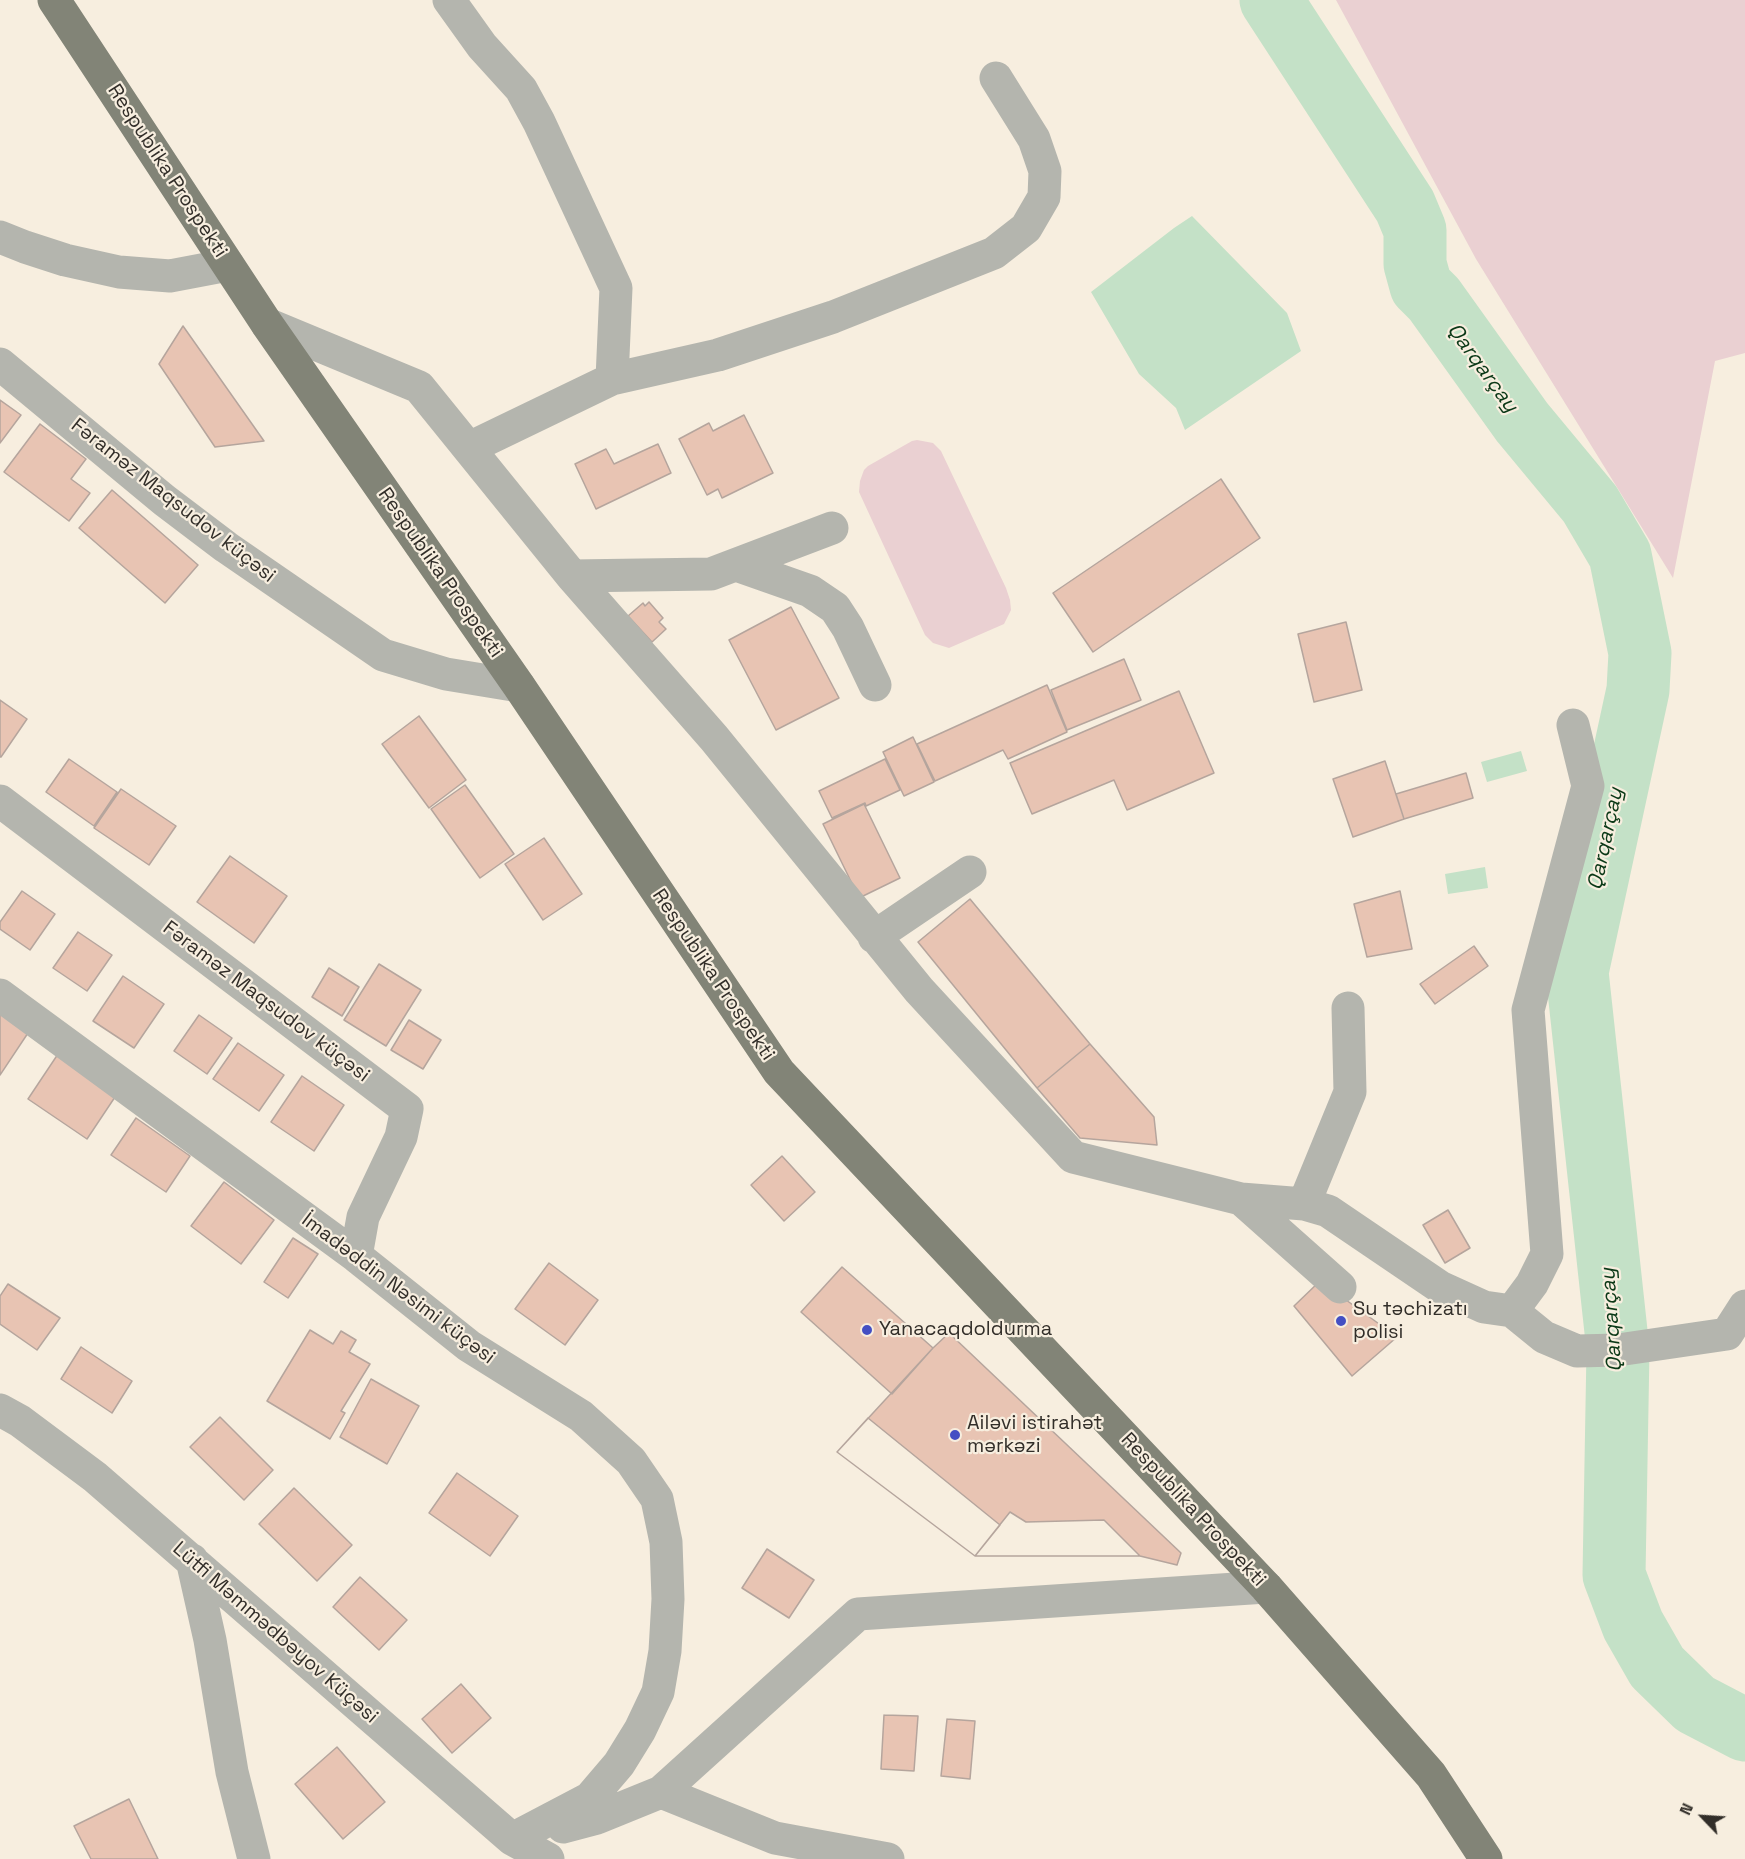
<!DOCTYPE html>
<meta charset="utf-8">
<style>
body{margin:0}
#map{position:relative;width:1745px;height:1859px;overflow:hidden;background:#f7eedf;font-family:"Space Grotesk",sans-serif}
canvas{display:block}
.north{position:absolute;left:1673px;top:1787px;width:60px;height:60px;-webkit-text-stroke:4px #f7eedf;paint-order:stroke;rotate:295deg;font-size:16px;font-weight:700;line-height:24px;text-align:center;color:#322e29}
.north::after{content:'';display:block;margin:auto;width:21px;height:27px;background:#322e29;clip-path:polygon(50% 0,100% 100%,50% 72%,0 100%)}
</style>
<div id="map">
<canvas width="1745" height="1859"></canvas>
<div class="north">N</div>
</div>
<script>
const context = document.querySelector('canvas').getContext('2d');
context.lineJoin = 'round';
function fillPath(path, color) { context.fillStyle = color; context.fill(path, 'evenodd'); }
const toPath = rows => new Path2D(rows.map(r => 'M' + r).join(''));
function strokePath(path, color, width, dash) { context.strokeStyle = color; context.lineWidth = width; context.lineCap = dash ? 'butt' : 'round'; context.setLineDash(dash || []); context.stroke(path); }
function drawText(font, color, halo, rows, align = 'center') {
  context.font = font + ' "Space Grotesk",sans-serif'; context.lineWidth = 4.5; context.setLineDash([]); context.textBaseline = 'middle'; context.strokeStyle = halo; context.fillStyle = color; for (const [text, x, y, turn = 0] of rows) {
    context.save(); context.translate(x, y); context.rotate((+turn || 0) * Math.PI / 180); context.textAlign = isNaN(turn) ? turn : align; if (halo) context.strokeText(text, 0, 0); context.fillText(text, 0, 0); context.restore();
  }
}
fillPath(toPath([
 [1336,0,1745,0,1745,353,1715,361,1673,578,1476,259],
 [917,440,933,443,941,451,1006,588,1010,600,1011,610,1004,624,949,648,933,643,925,635,859,492,860,481,864,470,868,466,912,441]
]), '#ead0d2');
fillPath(toPath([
 [1192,216,1287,313,1301,351,1185,430,1176,408,1139,374,1091,292,1174,228],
 [1521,751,1527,771,1487,782,1481,762],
 [1485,867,1488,888,1448,894,1445,874]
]), '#c4e1c7');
strokePath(toPath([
 [1271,0,1405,206,1415,230,1415,264,1421,286,1434,299,1522,422,1590,504,1620,555,1640,653,1638,690,1577,972,1618,1350,1614,1575,1633,1625,1657,1667,1695,1704,1745,1730]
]), '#c4e1c7', 63);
const building = toPath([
 [183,326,264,441,215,447,159,364,183,326],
 [0,400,21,415,0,443,0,400],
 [744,415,773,473,722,498,718,489,707,495,679,439,709,423,713,431,744,415],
 [40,424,86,459,71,479,90,493,69,521,4,472,40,424],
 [658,444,671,473,596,509,575,464,606,449,614,464,658,444],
 [1221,479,1260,538,1093,652,1053,593,1221,479],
 [112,490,198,565,165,603,79,528,112,490],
 [649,602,663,618,659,622,666,629,652,642,628,616,643,603,645,606,649,602],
 [791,607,839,698,776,730,729,640,791,607],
 [1346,622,1362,690,1314,702,1298,634,1346,622],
 [1124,659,1141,700,1067,730,1051,690,1124,659],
 [1047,685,1067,732,1008,759,1003,750,935,781,917,744,1047,685],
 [1179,691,1214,773,1127,810,1114,780,1032,814,1010,763,1179,691],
 [0,700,27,719,1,757,0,757,0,700],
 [419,716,466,780,429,808,382,744,419,716],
 [913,737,934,782,904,796,883,752,913,737],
 [69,759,117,792,94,826,46,792,69,759],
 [885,759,900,790,866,806,865,803,832,818,819,791,885,759],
 [1385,761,1404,819,1353,837,1333,779,1385,761],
 [1466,773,1473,798,1404,819,1396,794,1466,773],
 [465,785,514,854,480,878,431,809,465,785],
 [121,789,176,826,149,865,94,828,121,789],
 [864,804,900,878,859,898,823,824,864,804],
 [544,838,582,894,543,920,505,864,544,838],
 [230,856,287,896,254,943,197,902,230,856],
 [22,891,55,914,30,950,0,929,0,922,22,891],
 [1400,891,1412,949,1367,957,1354,904,1400,891],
 [970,899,1090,1044,1037,1088,918,942,970,899],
 [78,932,112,955,87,991,53,968,78,932],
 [1474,946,1488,966,1435,1004,1420,984,1474,946],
 [379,964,421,990,386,1046,344,1020,379,964],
 [329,968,359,987,342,1016,312,997,329,968],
 [123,976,164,1004,134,1048,93,1021,123,976],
 [0,1013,28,1033,0,1075,0,1013],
 [199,1015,232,1038,207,1074,174,1051,199,1015],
 [409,1020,441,1040,423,1069,391,1050,409,1020],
 [238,1043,284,1075,259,1111,213,1079,238,1043],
 [1090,1044,1154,1117,1157,1145,1080,1138,1037,1088,1090,1044],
 [58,1054,117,1094,87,1139,28,1099,58,1054],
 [302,1076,344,1105,314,1151,271,1122,302,1076],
 [136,1118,190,1156,166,1192,111,1155,136,1118],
 [782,1156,815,1192,784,1221,751,1185,782,1156],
 [224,1182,274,1220,241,1264,191,1226,224,1182],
 [1448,1210,1470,1248,1445,1263,1423,1225,1448,1210],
 [293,1238,318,1254,288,1298,264,1282,293,1238],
 [549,1263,598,1300,565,1345,515,1309,549,1263],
 [842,1267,933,1348,892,1394,801,1312,842,1267],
 [1320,1281,1397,1337,1352,1376,1294,1306,1320,1281],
 [8,1284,60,1318,37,1350,0,1324,0,1296,8,1284],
 [310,1330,333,1344,341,1331,356,1340,349,1352,370,1364,341,1411,345,1413,330,1439,267,1401,310,1330],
 [949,1333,1181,1553,1177,1565,1140,1556,975,1556,837,1452,933,1348,949,1333],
 [81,1347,132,1381,112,1413,61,1379,81,1347],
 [371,1379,419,1406,387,1464,340,1437,371,1379],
 [220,1417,273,1470,244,1500,190,1447,220,1417],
 [868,1418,1000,1525,975,1556,837,1452,868,1418],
 [457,1473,518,1516,490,1556,429,1513,457,1473],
 [294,1488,352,1545,317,1581,259,1524,294,1488],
 [1010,1512,1026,1522,1104,1520,1140,1556,975,1556,1010,1512],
 [767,1549,814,1580,789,1618,742,1588,767,1549],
 [360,1577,407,1620,379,1650,333,1607,360,1577],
 [461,1684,491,1718,452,1753,422,1719,461,1684],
 [884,1715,918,1716,914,1771,881,1769,884,1715],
 [947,1719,975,1721,970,1779,941,1776,947,1719],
 [337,1747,385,1802,343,1839,295,1784,337,1747],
 [129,1799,158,1859,91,1859,74,1826,129,1799]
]);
fillPath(building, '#e8c4b3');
strokePath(building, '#b5a59d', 1.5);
strokePath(toPath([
 [449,0,482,46,521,89,539,122,616,288,612,379],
 [0,237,25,247,65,260,119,272,170,276,228,265],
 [267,324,419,387,572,576,714,738,919,990,1073,1157,1241,1199,1304,1204,1328,1211,1440,1287,1484,1307,1512,1311,1532,1284,1547,1254,1528,1010,1588,786,1573,725],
 [0,364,164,500,226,547,383,655,446,674,519,686],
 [469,448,612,379,718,355,833,317,994,253,1026,228,1044,197,1045,171,1034,139,996,78],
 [736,565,810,591,835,608,848,628,875,685],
 [572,576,711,574,832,528],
 [0,801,407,1109,401,1137,363,1217,356,1256],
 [874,937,970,872],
 [0,995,356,1256,469,1346,581,1416,631,1461,657,1499,666,1542,668,1599,665,1651,658,1692,640,1730,619,1764,590,1798,512,1839],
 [1241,1199,1340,1287],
 [1304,1204,1350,1092,1348,1008],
 [1512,1311,1544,1337,1577,1351,1618,1350,1727,1334,1745,1306],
 [0,1410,20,1421,95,1477,512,1839,548,1859],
 [192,1560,210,1640,232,1772,254,1859],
 [661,1792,775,1838,888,1859],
 [563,1827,597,1818,661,1792,858,1614,1266,1587]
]), '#b4b5ae', 33);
strokePath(toPath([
 [54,0,267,324,519,686,779,1072,1266,1587,1431,1775,1486,1859]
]), '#828477', 33);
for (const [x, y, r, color] of [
 [1341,1321,6,"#444fc3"],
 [867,1330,6,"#444fc3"],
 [955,1435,6,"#444fc3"]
]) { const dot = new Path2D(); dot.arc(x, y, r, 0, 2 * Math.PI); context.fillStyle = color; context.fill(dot); strokePath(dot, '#f7eedf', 2); }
drawText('20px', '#322e29', '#f7eedf', [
 ["Respublika Prospekti",167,171,57],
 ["Fəraməz Maqsudov küçəsi",173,501,38],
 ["Respublika Prospekti",440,573,55],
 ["Respublika Prospekti",713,975,56],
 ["Fəraməz Maqsudov küçəsi",266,1002,37],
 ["İmadəddin Nəsimi küçəsi",398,1289,37],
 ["Respublika Prospekti",1193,1510,47],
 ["Lütfi Məmmədbəyov Küçəsi",275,1633,41]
]);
drawText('20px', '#322e29', '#f7eedf', [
 ["Su təchizatı",1353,1310],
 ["polisi",1353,1333],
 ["Yanacaqdoldurma",879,1330],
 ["Ailəvi istirahət",967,1424],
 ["mərkəzi",967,1447]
], 'left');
drawText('italic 21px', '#0a3816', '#f7eedf', [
 ["Qarqarçay",1482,368,54],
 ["Qarqarçay",1606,839,-78],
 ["Qarqarçay",1612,1320,-94]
]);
</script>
